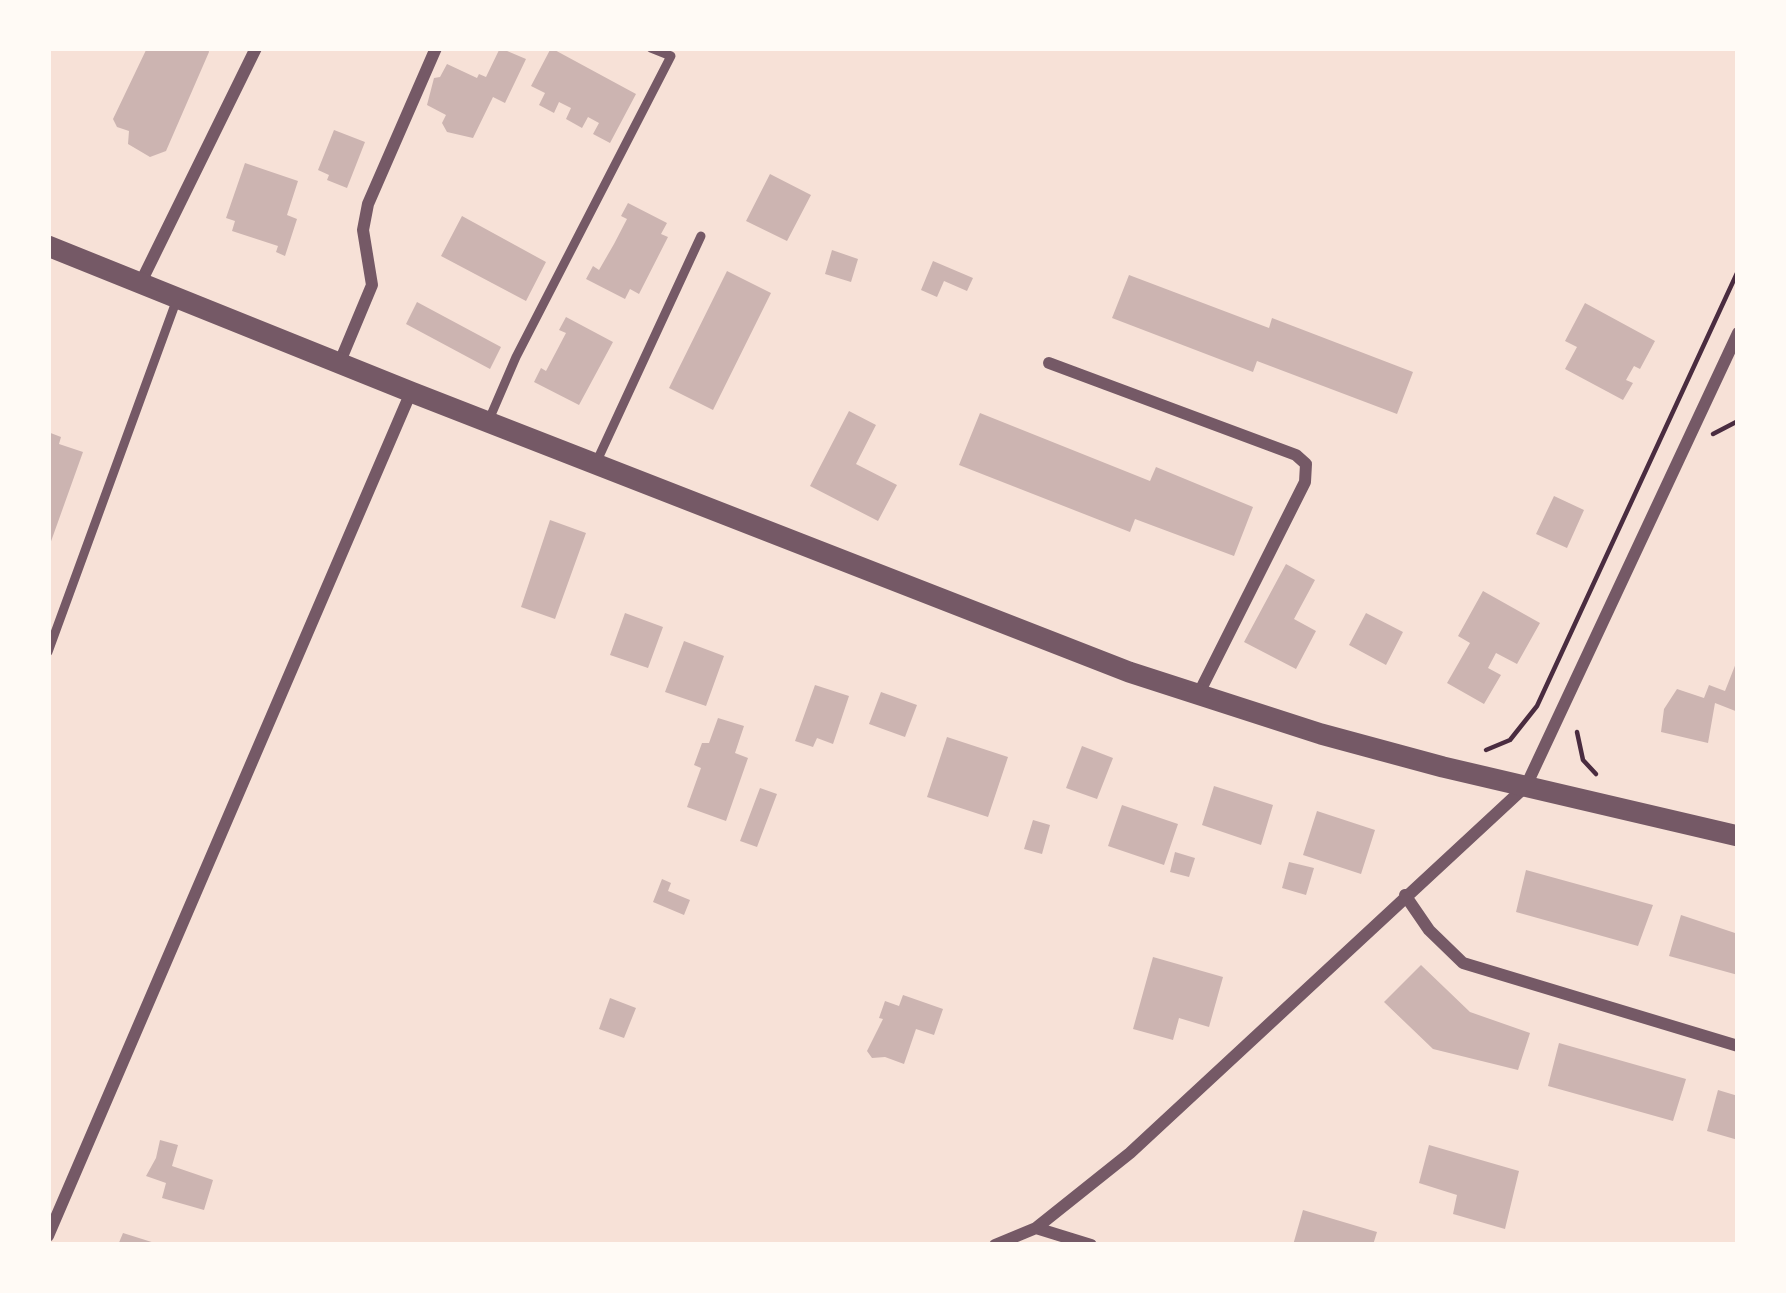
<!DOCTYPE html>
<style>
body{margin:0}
#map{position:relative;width:1786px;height:1293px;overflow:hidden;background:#f7e1d7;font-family:"Public Sans",sans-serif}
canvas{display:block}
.frame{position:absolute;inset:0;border:51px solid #fffaf5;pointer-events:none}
</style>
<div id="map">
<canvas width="1786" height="1293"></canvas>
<div class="frame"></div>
</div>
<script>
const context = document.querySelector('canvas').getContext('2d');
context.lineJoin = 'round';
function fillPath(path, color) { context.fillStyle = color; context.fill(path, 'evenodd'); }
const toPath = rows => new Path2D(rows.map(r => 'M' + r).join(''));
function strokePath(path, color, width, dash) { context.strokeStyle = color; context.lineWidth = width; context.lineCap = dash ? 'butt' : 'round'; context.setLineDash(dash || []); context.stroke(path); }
fillPath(toPath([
 [147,48,208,48,209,52,166,151,150,157,128,144,129,131,117,127,113,119],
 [500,48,526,59,505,103,493,97,473,138,447,132,442,123,446,115,427,105,434,78,440,77,447,64,477,78,479,74,486,77],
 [551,48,636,94,610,143,593,134,599,123,588,117,582,128,566,119,571,108,559,102,554,113,539,105,545,93,531,86],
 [334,130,365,142,347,188,327,180,329,175,318,170],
 [245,163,298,181,287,215,297,219,285,256,276,252,278,246,232,231,235,221,226,218],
 [770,174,811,195,787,241,746,221],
 [628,203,667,223,661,234,668,237,639,294,630,289,625,299,586,279,593,266,599,270,614,244,627,219,621,216],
 [462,216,546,262,526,301,441,256],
 [832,250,858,259,851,282,825,274],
 [933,261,973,278,967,291,944,281,937,297,921,290],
 [727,271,771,293,713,410,669,388],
 [1129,275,1269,328,1272,318,1413,372,1397,414,1257,361,1253,372,1112,318],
 [417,302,501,347,490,369,406,324],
 [1585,303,1655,341,1640,369,1634,366,1626,380,1633,383,1623,400,1565,369,1577,347,1565,341],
 [566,317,613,342,579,405,534,382,541,368,546,371,566,333,559,330],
 [849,411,876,425,856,464,897,485,878,521,810,486],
 [980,413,1150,481,1156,467,1253,507,1234,556,1135,519,1130,532,959,465],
 [48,432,61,437,59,444,83,452,49,547],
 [1554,496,1584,510,1567,548,1536,534],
 [550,520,586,533,555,619,521,607],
 [1286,564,1315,580,1294,619,1316,631,1296,669,1244,642],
 [1483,591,1540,623,1517,664,1496,653,1488,668,1501,675,1484,704,1447,683,1470,643,1458,636],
 [625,613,663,627,648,668,610,655],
 [1366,613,1403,632,1386,665,1349,645],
 [684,641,724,656,706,706,665,692],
 [1738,658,1738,712,1715,703,1708,743,1661,732,1664,709,1677,689,1704,698,1709,685,1725,691],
 [815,685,849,696,833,744,817,738,813,747,795,741],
 [881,692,917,705,905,737,869,724],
 [718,718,744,726,735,753,748,758,726,821,687,807,701,768,694,765,702,743,709,743],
 [947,737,1008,757,988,817,927,797],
 [1082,746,1113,758,1097,799,1066,788],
 [1214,786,1273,805,1261,845,1202,825],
 [760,788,777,794,757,847,740,841],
 [1122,805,1178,824,1164,865,1108,846],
 [1317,811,1375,830,1361,874,1303,855],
 [1033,820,1050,825,1042,854,1024,849],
 [1175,852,1195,858,1189,877,1170,872],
 [1289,862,1314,868,1306,895,1282,888],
 [1526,870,1653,905,1638,946,1516,912],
 [662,879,671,883,668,891,690,900,684,915,653,902],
 [1681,915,1738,934,1738,975,1669,956],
 [1153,957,1223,977,1209,1027,1179,1018,1173,1040,1133,1029],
 [1421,965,1470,1012,1530,1033,1518,1070,1433,1049,1384,1002],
 [903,995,943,1009,934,1035,916,1029,904,1064,885,1057,872,1058,867,1051,883,1019,879,1018,885,1001,899,1006],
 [610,998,636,1008,624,1038,599,1029],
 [1559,1043,1686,1079,1673,1121,1548,1086],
 [1718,1090,1738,1096,1738,1140,1707,1131],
 [160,1140,178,1145,172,1166,213,1180,204,1210,162,1198,166,1183,146,1176,156,1158],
 [1429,1145,1519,1171,1505,1229,1453,1214,1457,1195,1419,1183],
 [1303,1210,1377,1232,1373,1245,1293,1245],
 [123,1233,158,1244,157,1245,118,1245]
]), '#ccb4b1');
strokePath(toPath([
 [1713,434,1738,421],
 [1577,732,1583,760,1596,774],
 [1486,750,1510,740,1537,706,1738,271]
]), '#4a2c40', 4.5);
strokePath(toPath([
 [488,422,516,357,671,56,651,48],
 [595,465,701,236],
 [48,652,177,299]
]), '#755966', 9);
strokePath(toPath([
 [140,284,256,48],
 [1049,363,1296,455,1306,464,1305,482,1198,695],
 [339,364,372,285,363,230,368,204,436,48],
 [1405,895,1429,930,1463,963,1738,1046],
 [1036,1228,1091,1245],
 [48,1236,411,392],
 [995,1245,1036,1228,1130,1153,1526,786,1738,333]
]), '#755966', 12);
strokePath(toPath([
 [48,246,411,392,1129,672,1321,734,1443,767,1738,836]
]), '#755966', 21);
</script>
